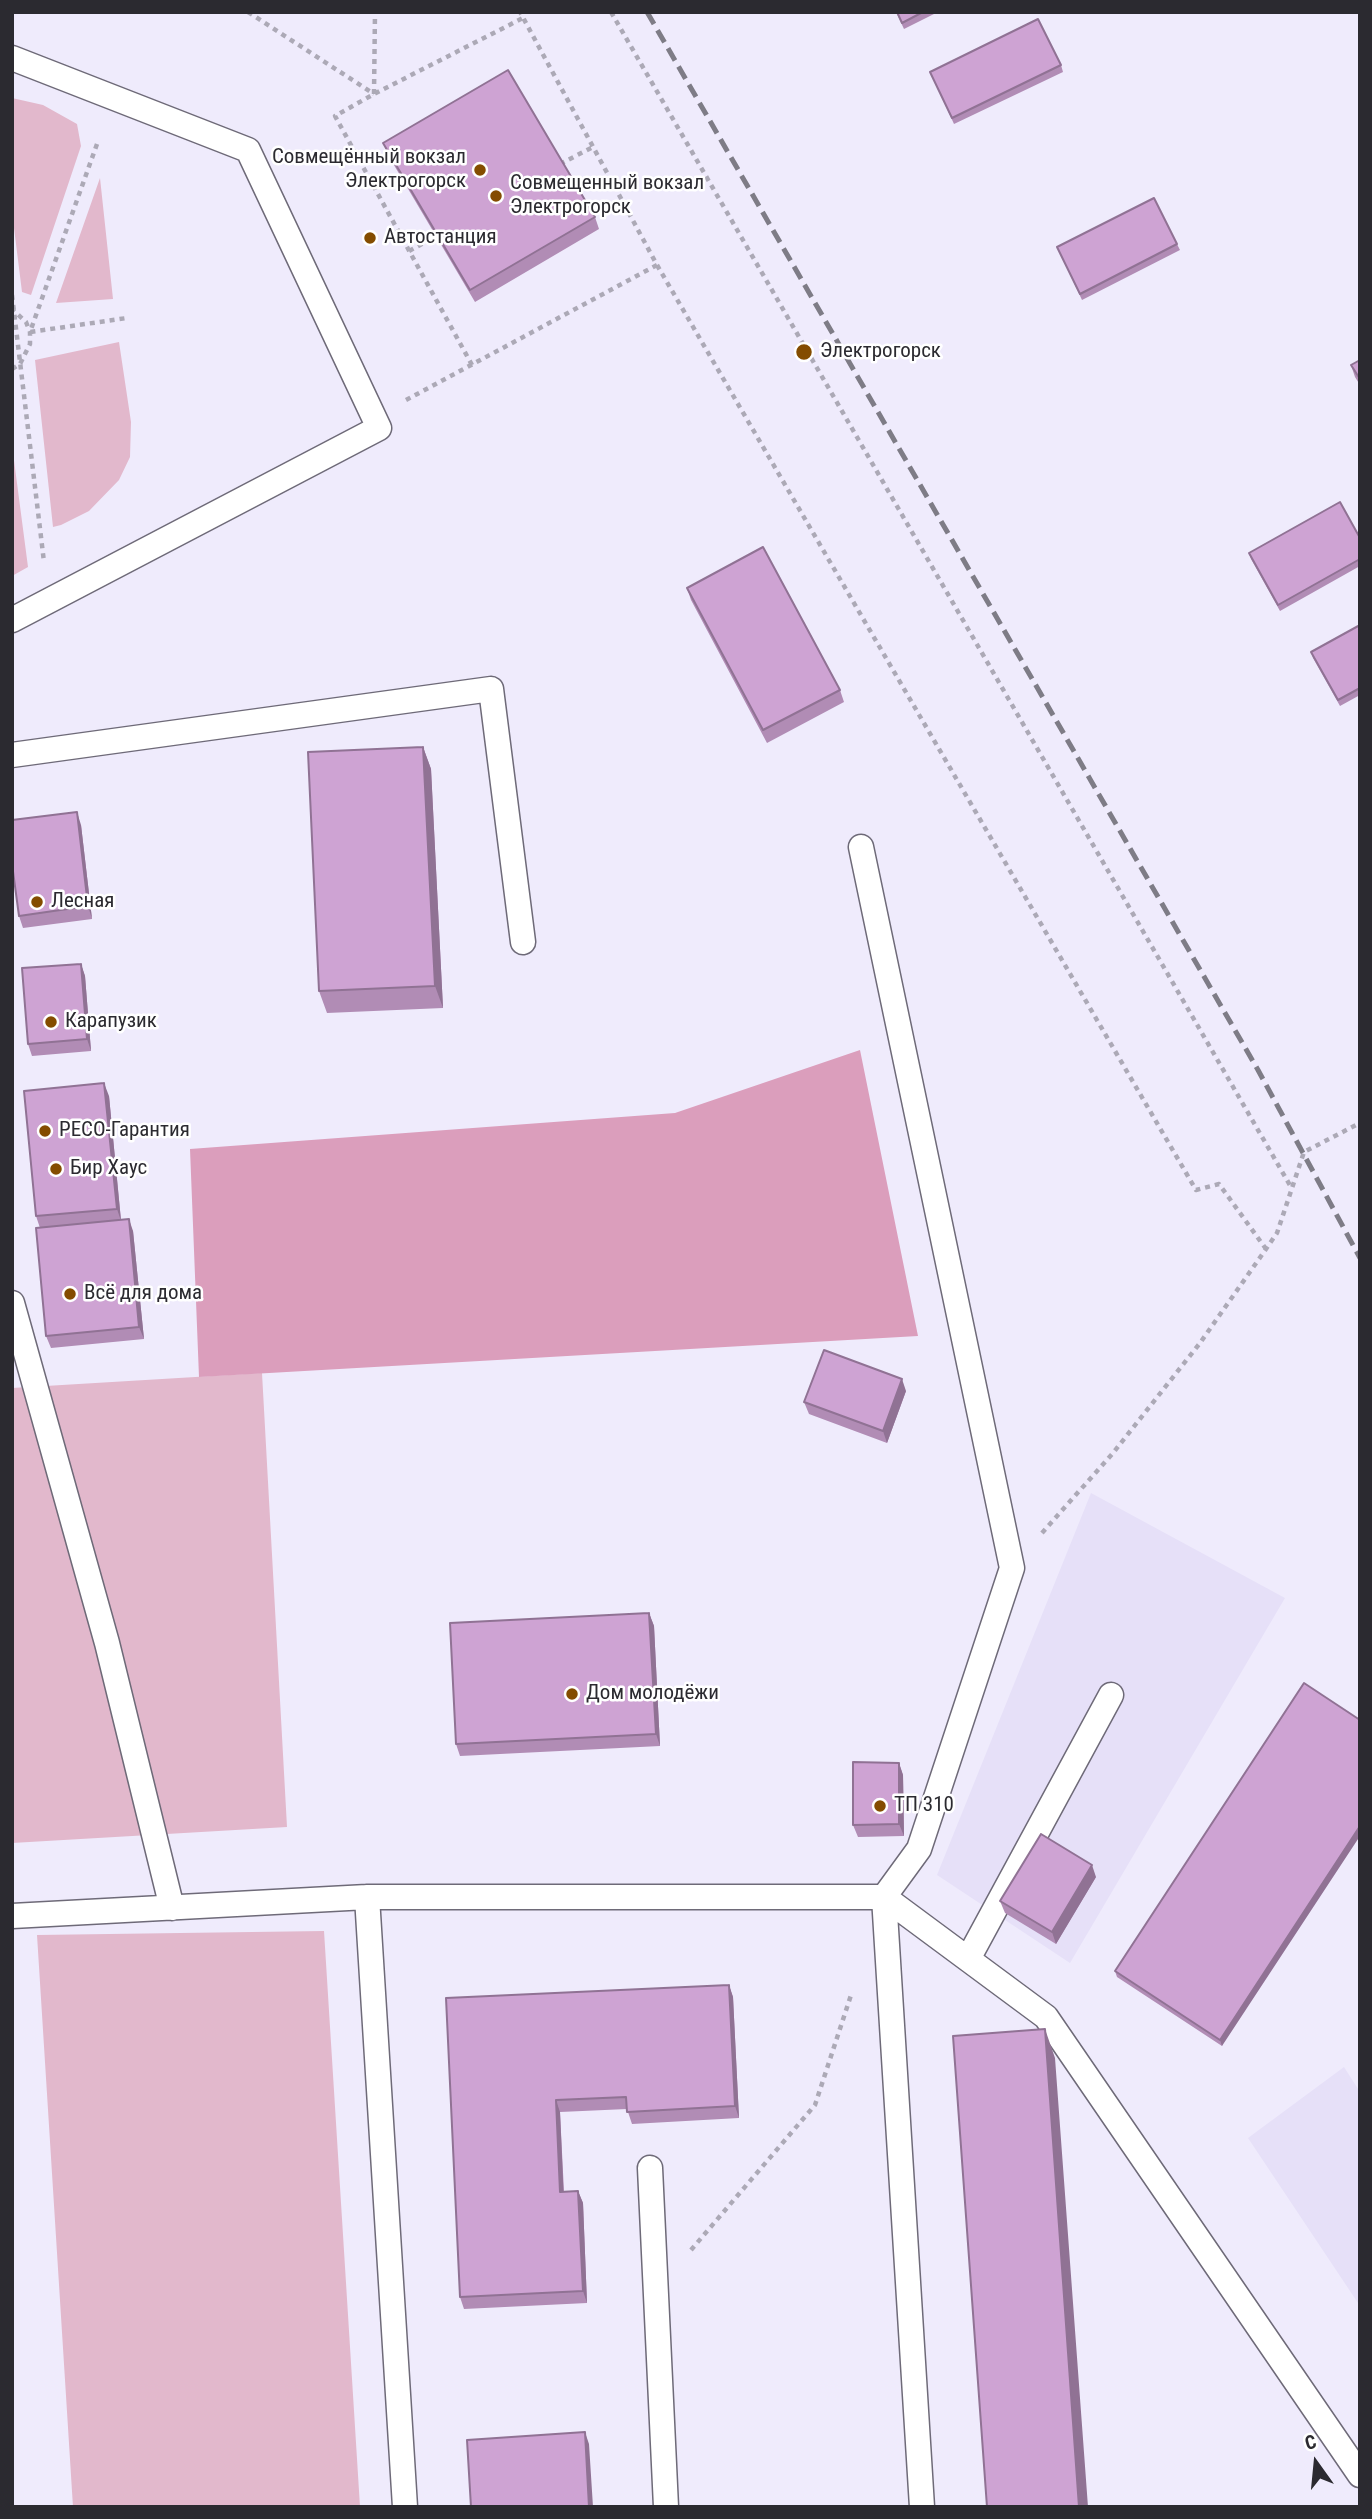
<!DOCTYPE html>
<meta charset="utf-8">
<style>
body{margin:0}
#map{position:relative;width:1372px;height:2519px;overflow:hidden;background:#efebfc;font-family:"Roboto Condensed",sans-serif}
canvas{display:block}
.frame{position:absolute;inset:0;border:14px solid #2b2a30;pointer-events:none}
.north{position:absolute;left:1281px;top:2428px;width:70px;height:70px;-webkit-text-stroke:5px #fff;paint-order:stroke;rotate:345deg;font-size:19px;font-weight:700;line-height:28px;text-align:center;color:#2b2a30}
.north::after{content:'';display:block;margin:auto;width:24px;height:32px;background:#2b2a30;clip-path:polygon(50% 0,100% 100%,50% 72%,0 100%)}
</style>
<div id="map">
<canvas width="1372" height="2519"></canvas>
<div class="frame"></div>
<div class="north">С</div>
</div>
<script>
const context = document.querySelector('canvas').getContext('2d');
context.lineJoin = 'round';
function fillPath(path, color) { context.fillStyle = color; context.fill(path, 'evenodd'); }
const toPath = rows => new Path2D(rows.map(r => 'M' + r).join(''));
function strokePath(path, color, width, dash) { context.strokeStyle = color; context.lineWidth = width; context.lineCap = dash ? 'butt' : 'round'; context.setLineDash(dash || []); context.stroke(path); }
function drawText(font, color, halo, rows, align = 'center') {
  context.font = font + ' "Roboto Condensed",sans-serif'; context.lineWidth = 5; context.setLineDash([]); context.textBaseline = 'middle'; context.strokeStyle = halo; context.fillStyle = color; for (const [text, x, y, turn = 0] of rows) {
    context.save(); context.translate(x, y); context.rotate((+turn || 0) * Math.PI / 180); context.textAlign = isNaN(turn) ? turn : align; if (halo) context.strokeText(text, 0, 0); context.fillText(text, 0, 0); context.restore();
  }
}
fillPath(toPath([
 [1091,1493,1285,1598,1070,1963,937,1875],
 [1344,2067,1360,2092,1360,2306,1248,2138]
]), '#e6e0f8');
fillPath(toPath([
 [12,98,43,105,77,124,81,146,31,295,22,292,12,212],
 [100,178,113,299,56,303],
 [119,342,131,422,130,457,119,480,89,511,61,525,53,527,35,360],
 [12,445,28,567,12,576],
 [262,1373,287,1827,12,1843,12,1388],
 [324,1931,360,2507,73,2507,37,1935]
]), '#e2b8cc');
fillPath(toPath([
 [860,1050,918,1336,199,1377,190,1149,675,1113]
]), '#db9ebc');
const service = toPath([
 [12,58,248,150,379,428,12,620],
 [12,755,491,689,523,942],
 [861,847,1012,1568,919,1849,884,1897,1046,2017,1360,2475],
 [12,1303,107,1643,172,1908],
 [367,1897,405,2507],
 [12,1916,367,1897,884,1897,922,2507],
 [968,1959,1111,1695],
 [650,2168,666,2507]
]);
strokePath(service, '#6e6a78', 27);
strokePath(toPath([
 [248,12,374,94],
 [611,12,1291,1187],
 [374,94,375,12],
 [97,144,30,332,127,318],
 [560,164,593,147],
 [409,251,435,237],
 [657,265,1196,1190,1219,1184,1266,1249],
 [12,295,44,562],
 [472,365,335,116,374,94,523,18],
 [12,369,20,364,30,344,30,332,26,322,13,310],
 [406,400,657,265,520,12],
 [1042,1533,1113,1453,1200,1343,1266,1249,1277,1233,1304,1152,1360,1123],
 [691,2250,815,2105,852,1992]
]), '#aca9b6', 4.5, [5, 5]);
strokePath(service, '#fff', 24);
strokePath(toPath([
 [647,12,1258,1070,1360,1258]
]), '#7e7c86', 5, [14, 7]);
fillPath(toPath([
 [896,12,938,12,904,29],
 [1061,65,1063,72,954,124,930,72],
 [383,143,595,217,599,229,475,302,388,155],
 [1177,244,1180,250,1082,300,1057,247],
 [1360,360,1360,385,1355,377,1351,365],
 [1360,538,1360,566,1280,611,1251,559,1249,553],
 [687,588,840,690,844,702,767,743,691,600],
 [1360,625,1360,695,1340,706,1313,658,1311,652],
 [423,747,431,769,443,1008,327,1013,319,991],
 [81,825,92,919,23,928,19,916],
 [81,964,85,976,91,1051,32,1056,28,1044],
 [109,1096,121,1220,133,1231,144,1339,51,1348,46,1336,40,1228,36,1216],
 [906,1391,887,1443,809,1414,804,1402],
 [649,1613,654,1626,660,1746,460,1756,456,1744],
 [1304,1683,1222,2046,1117,1977,1115,1971],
 [899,1763,903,1775,904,1836,858,1837,853,1825],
 [1096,1877,1056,1944,1005,1913,1000,1901],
 [729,1985,733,1997,739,2118,632,2124,627,2109,560,2112,564,2192,578,2191,583,2203,587,2303,464,2309,460,2297,446,1998]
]), '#b18cb5');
fillPath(toPath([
 [423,747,431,769,443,1008,435,986],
 [77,812,81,825,92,919,88,906],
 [81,964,85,976,91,1051,87,1039],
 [104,1083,109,1096,121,1221,117,1209],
 [129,1219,133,1231,144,1339,139,1327],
 [902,1379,906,1391,887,1443,883,1431],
 [649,1613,654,1626,660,1746,656,1734],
 [899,1763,903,1775,904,1836,899,1824],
 [1360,1826,1360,1836,1222,2046,1220,2040],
 [1092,1865,1096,1877,1056,1944,1052,1932],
 [729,1985,733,1997,739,2118,735,2106],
 [1045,2029,1055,2058,1088,2507,1079,2507],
 [556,2100,560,2112,564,2204,560,2192],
 [578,2191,583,2203,587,2303,583,2291],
 [585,2432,589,2444,593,2507,589,2507]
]), '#907294');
const building = toPath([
 [897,12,923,12,902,23,897,12],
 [1038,19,1061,65,952,118,930,72,1038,19],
 [508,70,595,217,470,290,383,143,508,70],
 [1154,198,1177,244,1080,294,1057,247,1154,198],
 [1360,360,1360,379,1351,365,1360,360],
 [1340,502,1360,538,1360,559,1278,605,1249,553,1340,502],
 [763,547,840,690,763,730,687,588,763,547],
 [1360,625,1360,688,1338,700,1311,652,1360,625],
 [423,747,435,986,319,991,308,752,423,747],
 [77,812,88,906,19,916,12,864,12,820,77,812],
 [81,964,87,1039,28,1044,22,968,81,964],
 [104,1083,117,1209,36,1216,24,1091,104,1083],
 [129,1219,139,1327,46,1336,36,1228,129,1219],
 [824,1350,902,1379,883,1431,804,1402,824,1350],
 [649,1613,656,1734,456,1744,450,1623,649,1613],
 [1304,1683,1360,1720,1360,1826,1220,2040,1115,1971,1304,1683],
 [853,1762,899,1763,899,1824,853,1825,853,1762],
 [1041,1834,1092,1865,1052,1932,1000,1901,1041,1834],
 [729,1985,735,2106,627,2112,626,2097,556,2100,560,2192,578,2191,583,2291,460,2297,446,1998,729,1985],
 [1045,2029,1079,2507,987,2507,953,2036,1045,2029],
 [585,2432,589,2507,471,2507,467,2440,585,2432]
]);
fillPath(building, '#cea3d3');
strokePath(building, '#907294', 2);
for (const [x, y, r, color] of [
 [480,170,7,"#844c00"],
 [496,196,7,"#844c00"],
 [370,238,7,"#844c00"],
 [804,352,9,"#844c00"],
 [37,902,7,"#844c00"],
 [51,1022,7,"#844c00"],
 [45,1131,7,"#844c00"],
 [56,1169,7,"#844c00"],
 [70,1294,7,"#844c00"],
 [572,1694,7,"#844c00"],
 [880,1806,7,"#844c00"]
]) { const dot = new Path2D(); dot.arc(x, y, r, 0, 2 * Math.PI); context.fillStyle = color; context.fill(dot); strokePath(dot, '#fff', 2.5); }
drawText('21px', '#2b2a30', '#fff', [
 ["Совмещённый вокзал",466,158,"right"],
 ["Электрогорск",466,182,"right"],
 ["Совмещенный вокзал",510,184],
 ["Электрогорск",510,208],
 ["Автостанция",384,238],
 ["Электрогорск",820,352],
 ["Лесная",51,902],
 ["Карапузик",65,1022],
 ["РЕСО-Гарантия",59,1131],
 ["Бир Хаус",70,1169],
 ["Всё для дома",84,1294],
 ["Дом молодёжи",586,1694],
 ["ТП 310",894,1806]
], 'left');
</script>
